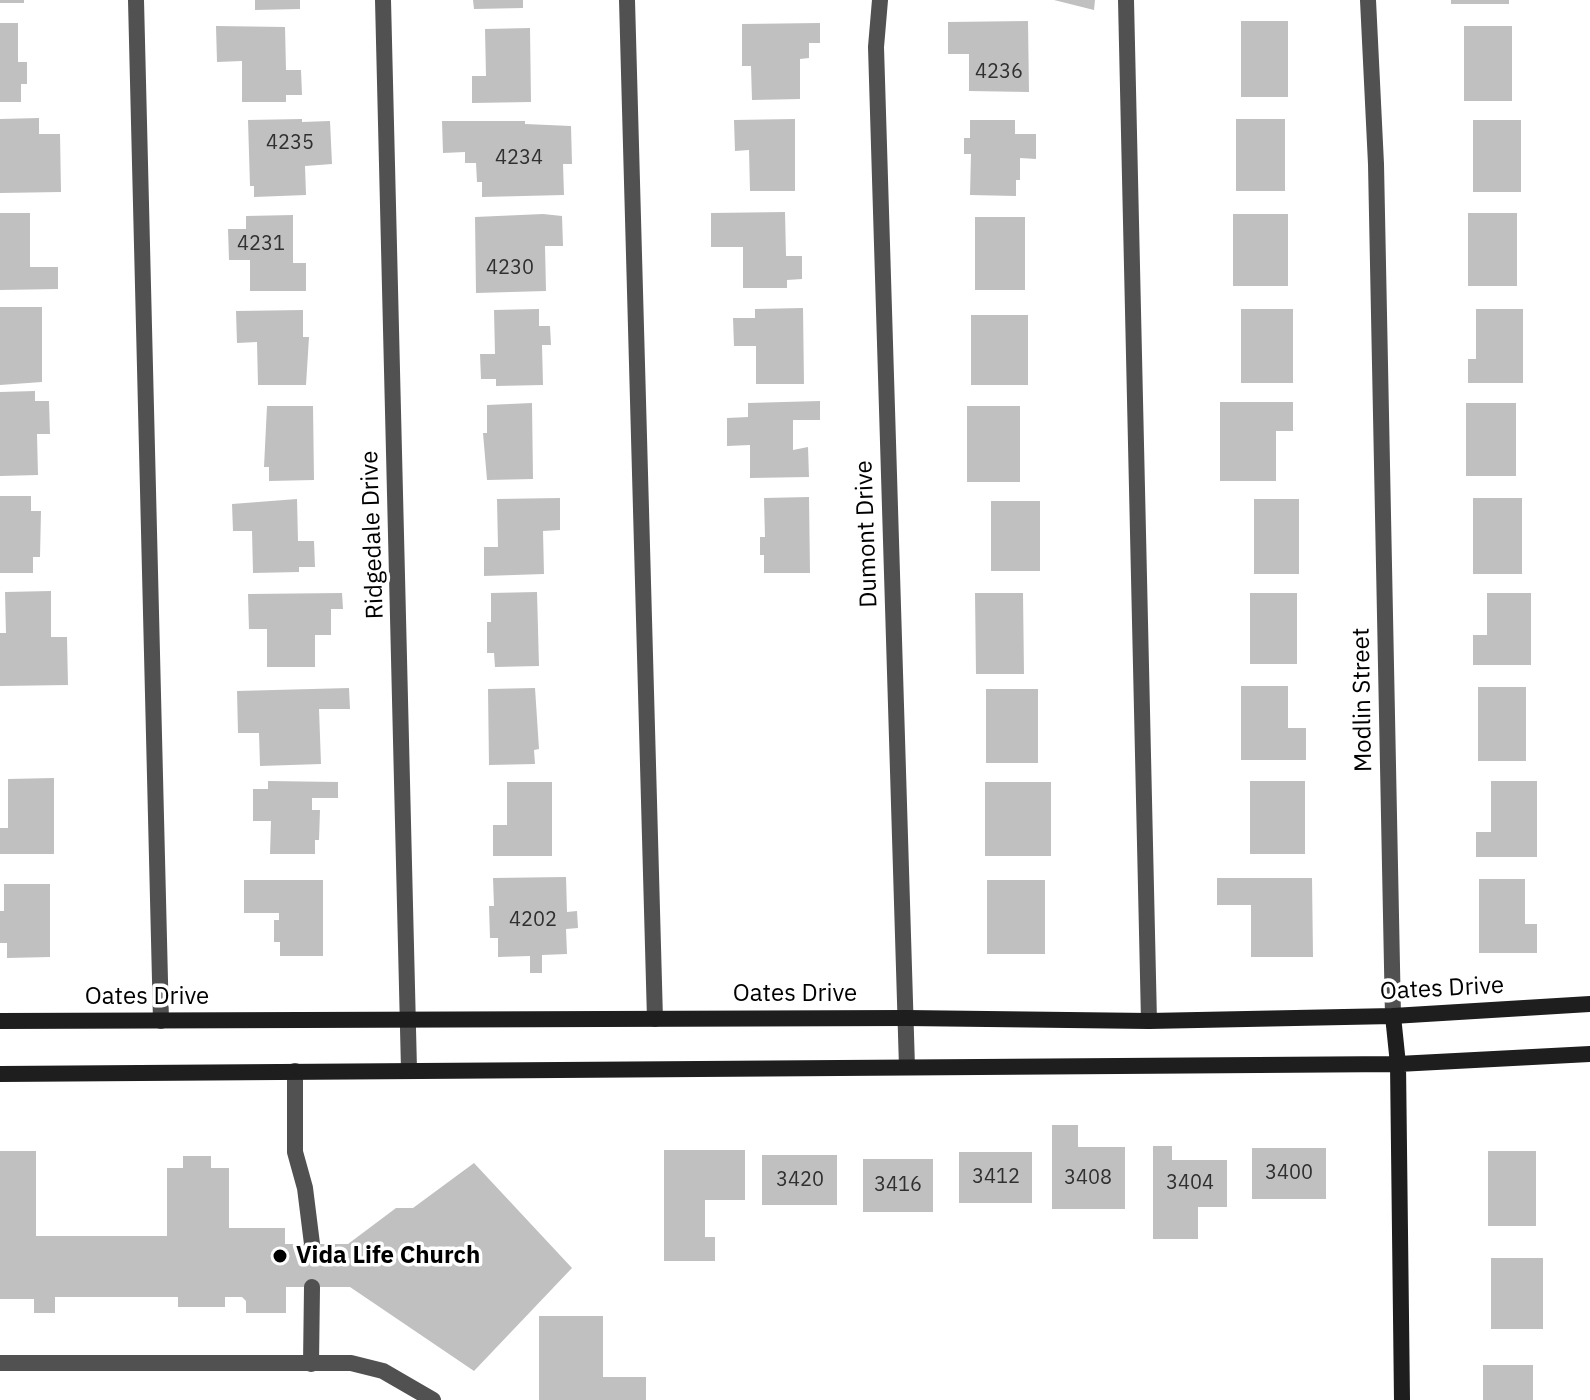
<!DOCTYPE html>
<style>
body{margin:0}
canvas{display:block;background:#fff}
</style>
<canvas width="1590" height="1400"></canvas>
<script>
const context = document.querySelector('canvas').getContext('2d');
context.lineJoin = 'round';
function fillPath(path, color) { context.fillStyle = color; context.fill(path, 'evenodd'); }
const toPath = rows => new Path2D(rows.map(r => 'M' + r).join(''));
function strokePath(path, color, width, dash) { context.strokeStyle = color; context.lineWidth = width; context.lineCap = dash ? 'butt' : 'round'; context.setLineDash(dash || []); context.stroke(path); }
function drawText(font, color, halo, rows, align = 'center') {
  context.font = font + ' "IBM Plex Sans",sans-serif'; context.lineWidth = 7; context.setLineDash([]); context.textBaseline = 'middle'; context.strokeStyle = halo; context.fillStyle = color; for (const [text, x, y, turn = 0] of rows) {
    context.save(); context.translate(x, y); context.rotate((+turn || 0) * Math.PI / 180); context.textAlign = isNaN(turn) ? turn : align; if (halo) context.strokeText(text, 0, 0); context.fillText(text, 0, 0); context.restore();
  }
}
fillPath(toPath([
 [0,0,24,0,24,3,0,3],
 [255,0,300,0,300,9,255,10],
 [473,0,523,0,523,8,474,9],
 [1054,0,1095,0,1094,10],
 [1451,0,1509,0,1509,4,1451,4],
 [1028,21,1029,92,969,91,969,54,948,54,948,22],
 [1241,21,1288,21,1288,97,1241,97],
 [0,23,18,23,18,62,27,62,27,84,21,84,21,102,0,102],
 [820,23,820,43,809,43,809,58,800,59,800,99,752,100,751,66,742,66,742,24],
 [216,26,285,27,286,70,301,70,302,95,286,95,286,102,242,102,242,61,217,62],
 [1464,26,1512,26,1512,101,1464,101],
 [530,28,531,102,472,103,472,76,486,76,485,29],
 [39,118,39,134,60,134,61,192,0,193,0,119],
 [302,119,302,122,330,121,332,164,305,166,306,195,254,197,254,186,250,186,248,120],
 [795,119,795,191,750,191,749,150,735,151,734,120],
 [1236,119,1285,119,1285,191,1236,191],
 [970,120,1015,120,1015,134,1036,134,1036,159,1020,158,1020,180,1016,180,1016,196,970,195,971,154,964,154,964,138,970,138],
 [1473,120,1521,120,1521,192,1473,192],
 [442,121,525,121,525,124,571,126,572,164,563,164,564,195,482,197,482,182,477,182,476,163,465,163,465,152,443,153],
 [785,212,786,256,802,256,802,279,787,280,787,288,743,288,743,247,711,247,711,213],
 [0,213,30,213,30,267,58,267,58,289,0,290],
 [1468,213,1517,213,1517,286,1468,286],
 [543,214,562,216,563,246,545,246,546,291,476,293,475,217],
 [1233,214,1288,214,1288,286,1233,286],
 [293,215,293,263,306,263,306,291,250,291,250,260,229,260,228,229,246,229,246,216],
 [975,217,1025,217,1025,290,975,290],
 [0,307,42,307,42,382,0,385],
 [803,308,804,384,756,384,756,346,734,346,733,318,755,318,755,309],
 [539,309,539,326,550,326,551,345,542,345,543,385,496,386,496,379,481,379,480,354,495,354,494,310],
 [1241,309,1293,309,1293,383,1241,383],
 [1476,309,1523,309,1523,383,1468,383,1468,359,1476,359],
 [303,310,303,337,309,337,306,385,258,385,257,342,237,343,236,311],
 [971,315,1028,315,1028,385,971,385],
 [35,391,35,401,49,401,50,434,37,434,38,475,0,476,0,392],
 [820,401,820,420,793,420,793,450,808,447,809,477,750,478,750,445,727,446,727,418,748,417,748,403],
 [1220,402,1293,402,1293,431,1276,431,1276,481,1220,481],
 [532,403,533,479,487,480,483,433,487,433,487,405],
 [1466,403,1516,403,1516,476,1466,476],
 [267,406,313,406,314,480,269,481,269,467,264,467],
 [967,406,1020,406,1020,482,967,482],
 [0,496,31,496,31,511,41,511,40,557,33,557,33,573,0,573],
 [809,497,810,573,764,573,764,555,760,555,760,537,765,537,764,498],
 [560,498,560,530,543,531,544,574,484,576,484,547,498,547,497,499],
 [1473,498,1522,498,1522,574,1473,574],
 [297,499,298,541,314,541,315,567,299,567,299,572,253,573,252,531,233,531,232,504],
 [1254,499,1299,499,1299,574,1254,574],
 [991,501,1040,501,1040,571,991,571],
 [51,591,51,637,67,637,68,685,0,686,0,633,6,633,5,592],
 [537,592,539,666,495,667,494,653,487,653,487,622,491,622,491,593],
 [342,593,343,609,331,609,331,635,315,635,315,667,267,667,267,629,249,629,248,594],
 [975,593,1023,593,1024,674,976,674],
 [1250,593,1297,593,1297,664,1250,664],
 [1487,593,1531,593,1531,665,1473,665,1473,635,1487,635],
 [1241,686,1288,686,1288,728,1306,728,1306,760,1241,760],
 [1478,687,1526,687,1526,761,1478,761],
 [349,688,350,709,319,709,321,764,260,766,259,733,238,733,237,691],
 [535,688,539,749,534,750,535,764,489,765,488,689],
 [986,689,1038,689,1038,763,986,763],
 [54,778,54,854,0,854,0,828,8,828,8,779],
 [268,781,338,782,338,798,312,798,312,810,320,810,319,840,315,840,315,854,270,854,271,821,253,821,253,789,268,789],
 [1250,781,1305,781,1305,854,1250,854],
 [1491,781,1537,781,1537,857,1476,857,1476,832,1491,832],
 [507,782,552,782,552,856,493,856,493,825,507,825],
 [985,782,1051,782,1051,856,985,856],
 [566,877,567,912,577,911,578,928,566,929,567,954,542,955,542,973,530,973,530,956,498,957,498,938,490,938,489,906,494,906,493,878],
 [1217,878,1312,878,1313,957,1251,957,1251,905,1217,905],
 [1479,879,1525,879,1525,924,1537,924,1537,953,1479,953],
 [244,880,323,880,323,956,280,956,280,942,274,942,274,920,279,920,279,913,244,913],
 [987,880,1045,880,1045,954,987,954],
 [4,884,50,884,50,957,7,958,7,943,0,943,0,911,4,911],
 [1052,1125,1078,1125,1078,1147,1125,1147,1125,1209,1052,1209],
 [1153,1146,1172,1146,1172,1160,1227,1160,1227,1207,1198,1207,1198,1239,1153,1239],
 [1252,1148,1326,1148,1326,1199,1252,1199],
 [664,1150,745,1150,745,1200,705,1200,705,1237,715,1237,715,1261,664,1261],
 [0,1151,36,1151,36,1236,167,1236,167,1168,183,1168,183,1156,211,1156,211,1168,229,1168,229,1228,285,1228,285,1244,348,1244,396,1208,413,1208,474,1163,572,1268,474,1371,350,1287,286,1287,286,1313,246,1313,246,1301,242,1297,225,1297,225,1307,178,1307,178,1297,55,1297,55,1313,34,1313,34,1299,0,1299],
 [1488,1151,1536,1151,1536,1226,1488,1226],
 [959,1152,1032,1152,1032,1203,959,1203],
 [762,1155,837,1155,837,1205,762,1205],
 [863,1159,933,1159,933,1212,863,1212],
 [1491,1258,1543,1258,1543,1329,1491,1329],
 [539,1316,603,1316,603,1377,646,1377,646,1400,539,1400],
 [1483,1365,1533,1365,1533,1400,1483,1400]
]), '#c0c0c0');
strokePath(toPath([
 [136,0,161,1021],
 [627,0,655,1019],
 [1126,0,1149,1021],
 [295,1071,295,1152,305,1188,312,1244],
 [0,1363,351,1363,383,1371,433,1400],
 [311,1364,312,1287]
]), '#515151', 16);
strokePath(toPath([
 [383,0,409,1069],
 [880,0,876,47,907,1067],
 [1368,0,1376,164,1393,1016]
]), '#515151', 16);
strokePath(toPath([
 [1393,1016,1398,1064,1402,1400],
 [0,1021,906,1018,1149,1021,1393,1016,1590,1004],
 [0,1074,1398,1064,1590,1054]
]), '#1e1e1e', 16);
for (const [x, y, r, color] of [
 [280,1256,8,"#000"]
]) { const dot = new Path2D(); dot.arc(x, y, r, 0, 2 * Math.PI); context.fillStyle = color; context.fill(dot); strokePath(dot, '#fff', 3); }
drawText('20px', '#303030', null, [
 ["4236",999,72],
 ["4235",290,143],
 ["4234",519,158],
 ["4231",261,244],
 ["4230",510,268],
 ["4202",533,920],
 ["3400",1289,1173],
 ["3412",996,1177],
 ["3408",1088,1178],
 ["3420",800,1180],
 ["3404",1190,1183],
 ["3416",898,1185]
]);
drawText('24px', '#000', '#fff', [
 ["Dumont Drive",867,534,-92],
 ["Ridgedale Drive",373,535,-92],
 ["Modlin Street",1363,700,-91],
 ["Oates Drive",1442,989,-3],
 ["Oates Drive",795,994],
 ["Oates Drive",147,997]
]);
drawText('bold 24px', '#000', '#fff', [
 ["Vida Life Church",296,1256]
], 'left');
</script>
